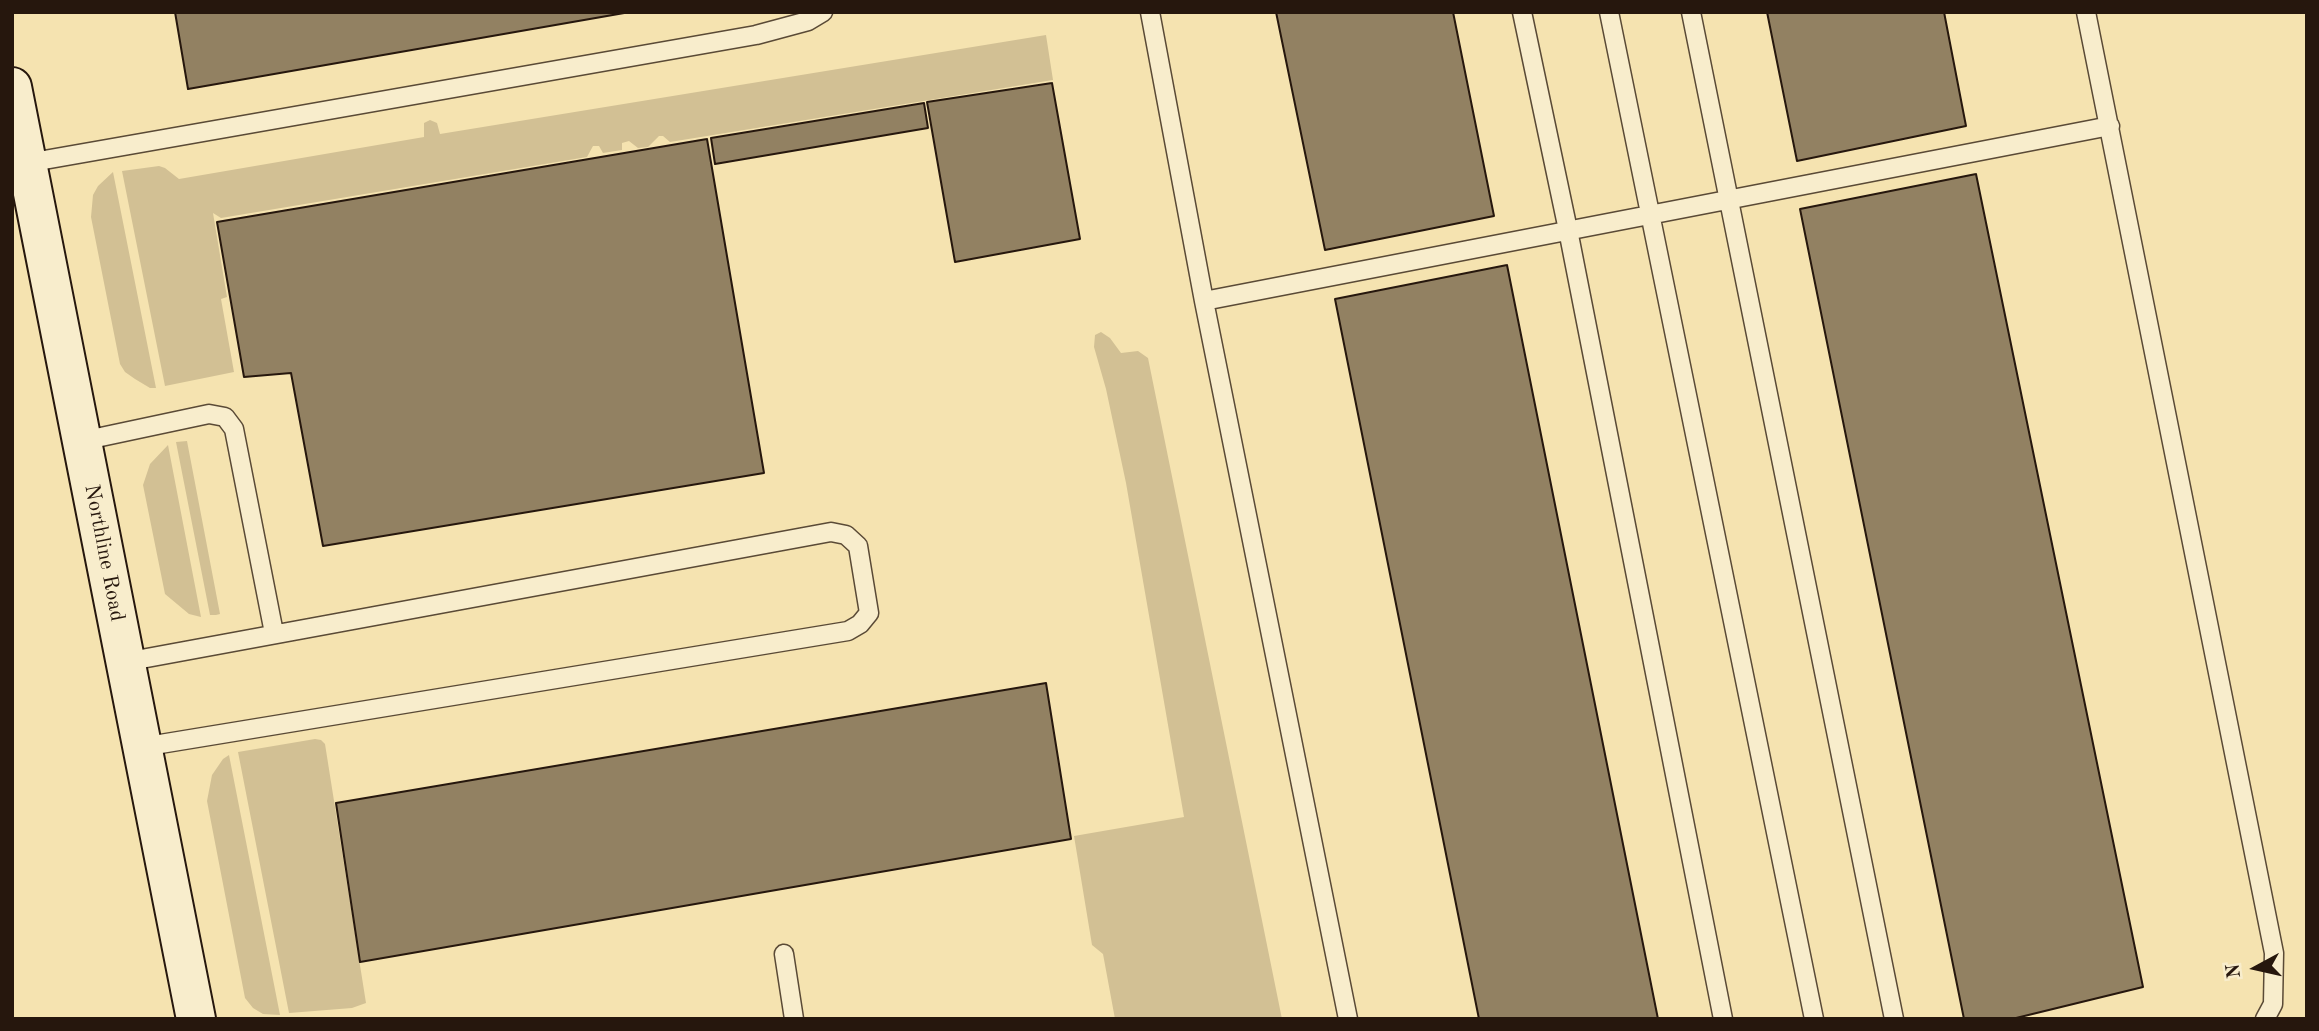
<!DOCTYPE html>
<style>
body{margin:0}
#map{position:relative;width:2319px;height:1031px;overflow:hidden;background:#f5e3b0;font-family:"Old Standard TT",serif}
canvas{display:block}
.frame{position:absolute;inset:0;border:14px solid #26170d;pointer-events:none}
.north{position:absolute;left:2221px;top:933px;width:70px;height:70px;-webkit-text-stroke:5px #f8edcc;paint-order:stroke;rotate:262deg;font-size:19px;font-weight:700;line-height:28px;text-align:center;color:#26170d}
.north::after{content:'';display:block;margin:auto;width:24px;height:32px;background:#26170d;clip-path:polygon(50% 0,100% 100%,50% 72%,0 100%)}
</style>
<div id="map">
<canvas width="2319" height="1031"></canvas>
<div class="frame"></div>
<div class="north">N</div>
</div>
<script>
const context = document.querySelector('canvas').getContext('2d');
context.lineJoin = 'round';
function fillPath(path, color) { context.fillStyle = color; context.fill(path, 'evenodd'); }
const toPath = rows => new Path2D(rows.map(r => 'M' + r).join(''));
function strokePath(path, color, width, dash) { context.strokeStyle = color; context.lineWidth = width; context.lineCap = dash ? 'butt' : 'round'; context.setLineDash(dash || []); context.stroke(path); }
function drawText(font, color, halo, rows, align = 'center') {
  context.font = font + ' "Old Standard TT",serif'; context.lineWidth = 7; context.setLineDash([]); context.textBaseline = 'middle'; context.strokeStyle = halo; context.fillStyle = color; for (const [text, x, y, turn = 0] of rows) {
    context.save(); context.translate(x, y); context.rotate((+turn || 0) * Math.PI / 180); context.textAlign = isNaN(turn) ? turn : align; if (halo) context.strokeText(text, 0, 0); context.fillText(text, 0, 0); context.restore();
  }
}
fillPath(toPath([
 [1046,35,1053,80,670,142,663,136,659,136,648,147,638,148,629,141,622,143,622,150,603,153,599,146,593,146,587,157,221,218,213,213,227,297,221,299,234,372,165,386,122,171,159,166,165,168,179,179,424,137,424,123,430,120,437,123,440,134],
 [113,172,156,388,150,388,135,379,125,372,120,364,91,217,93,195,98,186],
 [1101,332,1110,338,1121,353,1138,351,1148,358,1282,1019,1115,1019,1103,954,1092,945,1074,836,1184,817,1126,483,1106,389,1094,347,1095,335],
 [187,441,220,614,216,615,210,615,176,442],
 [168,445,201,617,189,614,165,594,143,485,150,464],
 [315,739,321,740,325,744,366,1003,352,1008,289,1013,238,752],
 [229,755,280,1015,263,1014,253,1008,245,998,207,801,212,775,223,759]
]), '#d2c094');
const building = toPath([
 [175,12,630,12,188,89,175,12],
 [1276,12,1453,12,1494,216,1325,250,1276,12],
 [1767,12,1944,12,1966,126,1797,161,1767,12],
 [1052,83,1080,239,955,262,927,102,1052,83],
 [924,103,928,128,715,164,711,138,924,103],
 [707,139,764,473,323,546,291,373,244,377,217,222,707,139],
 [1976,174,2143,987,2012,1019,1964,1019,1800,209,1976,174],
 [1507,265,1658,1019,1479,1019,1335,299,1507,265],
 [1046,683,1071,839,360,962,336,803,1046,683]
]);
fillPath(building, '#928162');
strokePath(building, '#26170d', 2);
const service = toPath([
 [1150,12,1204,301,1348,1019],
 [1522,12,1568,230,1723,1019],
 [1609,12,1814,1019],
 [1691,12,1894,1019],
 [2086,12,2274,953,2273,1004,2265,1019],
 [27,163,756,35,808,21,823,12],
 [1204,301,2110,126],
 [82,441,209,414,225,417,234,429,274,633],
 [125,662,831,532,846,535,858,546,869,613,860,624,848,631,142,747],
 [784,954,794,1019]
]);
const secondary = toPath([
 [12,87,196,1019]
]);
strokePath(service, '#5a4a36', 21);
strokePath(secondary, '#26170d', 42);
strokePath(service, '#f8edcc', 18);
strokePath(secondary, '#f8edcc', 38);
drawText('21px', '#26170d', '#f8edcc', [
 ["Northline Road",104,553,79]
]);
</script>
